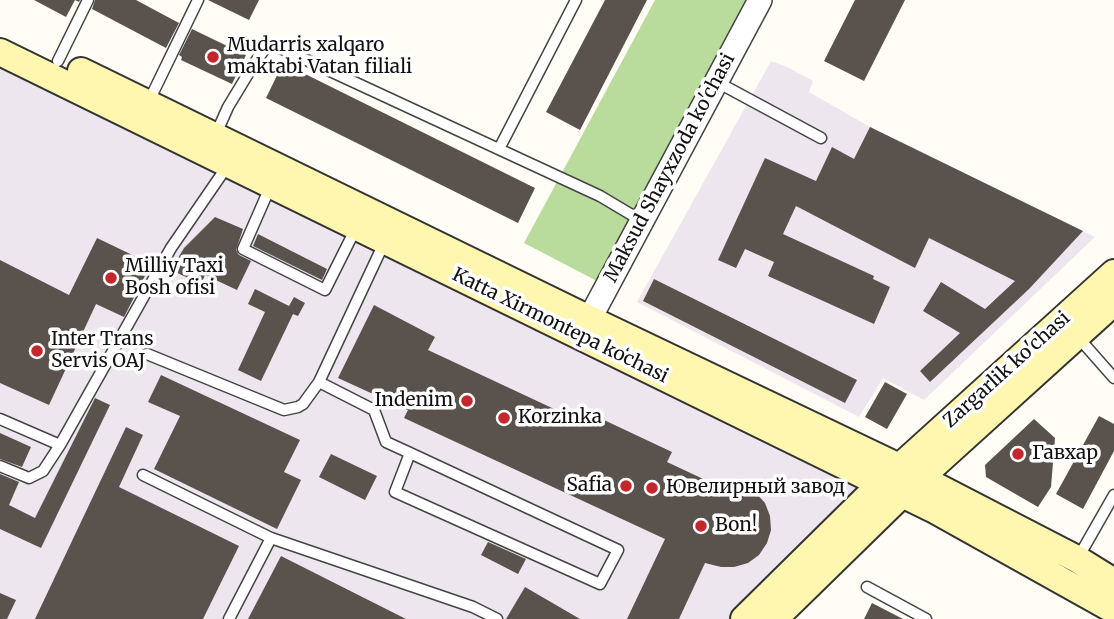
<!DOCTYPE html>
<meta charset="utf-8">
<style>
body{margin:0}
canvas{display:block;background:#fffdf5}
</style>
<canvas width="1114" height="619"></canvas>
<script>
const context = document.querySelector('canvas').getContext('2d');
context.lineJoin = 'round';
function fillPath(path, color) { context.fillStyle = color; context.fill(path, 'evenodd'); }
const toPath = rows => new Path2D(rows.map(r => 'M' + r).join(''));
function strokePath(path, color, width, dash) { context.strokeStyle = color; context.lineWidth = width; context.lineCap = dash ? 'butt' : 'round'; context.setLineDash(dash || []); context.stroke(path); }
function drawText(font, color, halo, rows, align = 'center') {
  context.font = font + ' Merriweather,serif'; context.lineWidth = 7; context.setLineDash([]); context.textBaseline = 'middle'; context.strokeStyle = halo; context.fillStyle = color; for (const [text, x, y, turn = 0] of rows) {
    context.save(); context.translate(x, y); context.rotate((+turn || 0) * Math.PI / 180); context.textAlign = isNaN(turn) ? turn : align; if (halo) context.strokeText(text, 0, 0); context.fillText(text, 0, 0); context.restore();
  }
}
fillPath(toPath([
 [0,52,881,484,744,619,0,619],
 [771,61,787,67,813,81,809,92,870,127,1095,237,924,400,883,378,859,417,637,302]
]), '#eee6ef');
fillPath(toPath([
 [655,0,748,0,597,281,524,243]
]), '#b9dc9c');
fillPath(toPath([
 [34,0,80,0,79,2,75,0,66,17],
 [95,0,136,0,179,23,166,48,92,9],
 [208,0,259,0,249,20],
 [605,0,647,0,580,130,546,112],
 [855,0,905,0,864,81,824,61],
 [192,29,246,55,232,84,181,60,182,57,179,55],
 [283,63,535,188,518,223,266,98],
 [870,127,1083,231,1029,289,930,382,920,371,960,333,923,311,941,282,985,309,1015,281,929,238,915,268,796,206,783,234,874,276,873,279,890,287,874,324,768,276,774,262,745,249,736,268,718,260,765,158,816,181,832,147,854,159],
 [215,217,243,229,236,250,239,255,251,261,237,290,205,275,201,284,171,270,184,248],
 [258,234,327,269,322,280,253,246],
 [97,238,151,264,124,317,96,304,49,405,0,383,0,260,69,295],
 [654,279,857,380,845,403,643,301],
 [255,289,289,306,294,297,305,303,298,316,293,314,261,381,238,370,265,312,248,304],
 [374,305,435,337,428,350,582,422,587,412,672,452,667,462,714,484,728,482,743,485,755,492,765,503,770,516,771,530,767,543,759,555,748,563,734,567,721,567,705,563,679,619,627,619,665,539,404,418,408,410,338,378],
 [161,375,300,440,284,472,301,480,277,529,154,469,180,416,148,402],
 [885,382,907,394,887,429,865,417],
 [95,398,110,405,41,548,0,529,0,474,19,482,9,505,35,518],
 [1099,416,1114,424,1114,451,1083,509,1056,494],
 [1034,419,1055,438,1051,487,1038,507,986,477,985,465],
 [126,427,143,435,119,487,239,546,203,619,35,619],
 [0,433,31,447,22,467,0,459],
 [331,454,377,476,365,500,319,477],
 [488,542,526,559,518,574,481,555],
 [281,556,406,619,248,619],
 [525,587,580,619,506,619],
 [0,593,16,600,7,619,0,619],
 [872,603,903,619,864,619]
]), '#5a524d');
const service = toPath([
 [58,61,88,0],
 [717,82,821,138],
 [148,103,198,0],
 [216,134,228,107,254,64,266,47,274,45,600,196,642,221],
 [499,149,576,0],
 [271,185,243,249,325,290,357,226],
 [1077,336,1114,378],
 [147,354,284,410,298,407,303,404,319,382,385,241],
 [319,382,374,410,386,442,410,453,618,550,600,584,395,492,410,453],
 [0,419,60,445],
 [0,466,29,478,43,471,60,445,171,248,228,165],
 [143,475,271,538,473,607,497,619],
 [1078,558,1114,495],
 [867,587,926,619],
 [229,619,271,538]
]);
const tertiary = toPath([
 [582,333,760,0]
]);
const secondary = toPath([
 [0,52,933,509,1114,610],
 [81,71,589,319,899,467,1077,559,1114,582],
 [744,619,881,484,1114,273],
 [774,619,902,494,1114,302]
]);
strokePath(service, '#444', 13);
strokePath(tertiary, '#444', 26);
strokePath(secondary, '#333', 30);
strokePath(service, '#fff', 10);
strokePath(tertiary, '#fff', 23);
strokePath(secondary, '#fff6b0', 26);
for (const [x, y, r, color] of [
 [213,57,7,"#c4262e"],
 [111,278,7,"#c4262e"],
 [37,351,7,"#c4262e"],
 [467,401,7,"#c4262e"],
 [504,418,7,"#c4262e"],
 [1018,454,7,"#c4262e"],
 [626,486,7,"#c4262e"],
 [652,488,7,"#c4262e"],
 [701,526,7,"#c4262e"]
]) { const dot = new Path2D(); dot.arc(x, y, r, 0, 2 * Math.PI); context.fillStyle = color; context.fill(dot); strokePath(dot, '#fff', 2.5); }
drawText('19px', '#111', '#fff', [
 ["Mudarris xalqaro",227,46],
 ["maktabi Vatan filiali",227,68],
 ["Milliy Taxi",125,267],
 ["Bosh ofisi",125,289],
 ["Inter Trans",51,340],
 ["Servis OAJ",51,362],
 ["Indenim",453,401,"right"],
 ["Korzinka",518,418],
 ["Гавхар",1032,454],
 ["Safia",612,486,"right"],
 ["Ювелирный завод",666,488],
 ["Bon!",715,526]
], 'left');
drawText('19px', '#111', '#fff', [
 ["Maksud Shayxzoda ko'chasi",670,168,-62],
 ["Katta Xirmontepa koʻchasi",560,326,26],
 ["Zargarlik ko'chasi",1007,370,-42]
]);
</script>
